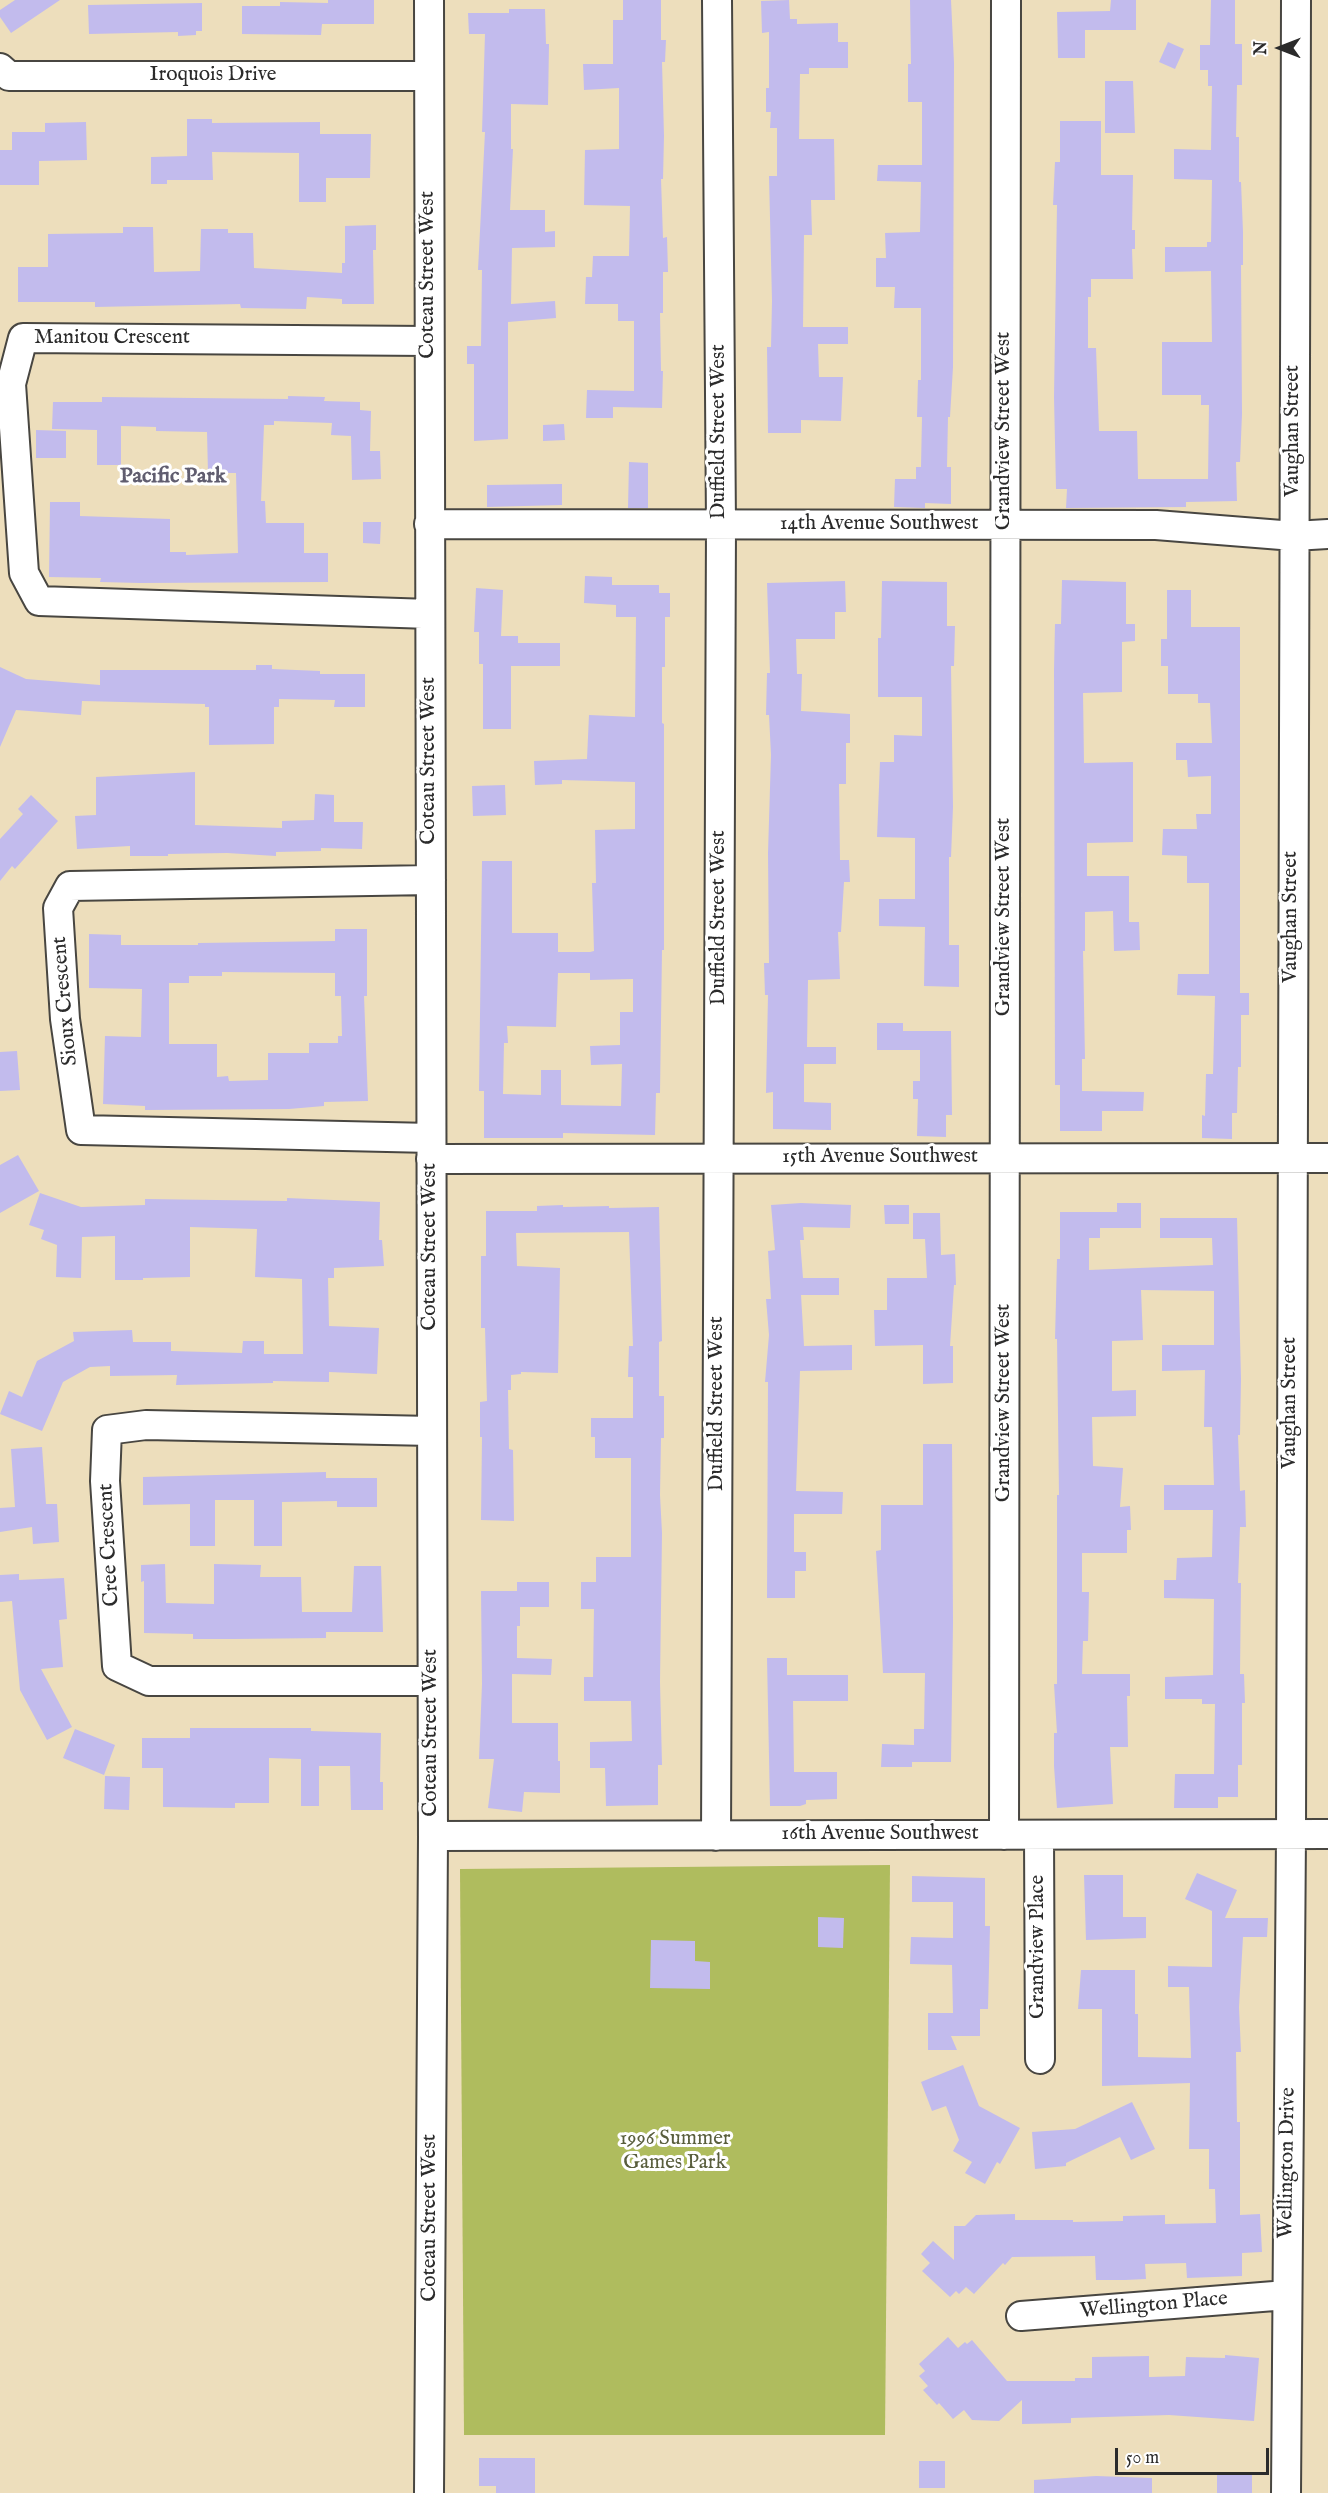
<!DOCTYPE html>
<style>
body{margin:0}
#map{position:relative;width:1328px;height:2493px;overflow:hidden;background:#eddebc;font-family:"IM FELL English",serif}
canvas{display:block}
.north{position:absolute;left:1250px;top:18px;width:60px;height:60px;-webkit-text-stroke:4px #fff;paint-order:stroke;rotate:270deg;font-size:16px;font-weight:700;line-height:24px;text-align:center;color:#2b2b2b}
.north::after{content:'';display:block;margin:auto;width:21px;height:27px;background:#2b2b2b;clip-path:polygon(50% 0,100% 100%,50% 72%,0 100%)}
.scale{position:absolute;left:1115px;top:2448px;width:154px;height:27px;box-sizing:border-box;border:3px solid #2b2b2b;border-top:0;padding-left:8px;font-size:18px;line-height:21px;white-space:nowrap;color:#2b2b2b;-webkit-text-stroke:4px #fff;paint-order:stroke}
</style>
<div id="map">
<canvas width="1328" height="2493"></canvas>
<div class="north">N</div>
<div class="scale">50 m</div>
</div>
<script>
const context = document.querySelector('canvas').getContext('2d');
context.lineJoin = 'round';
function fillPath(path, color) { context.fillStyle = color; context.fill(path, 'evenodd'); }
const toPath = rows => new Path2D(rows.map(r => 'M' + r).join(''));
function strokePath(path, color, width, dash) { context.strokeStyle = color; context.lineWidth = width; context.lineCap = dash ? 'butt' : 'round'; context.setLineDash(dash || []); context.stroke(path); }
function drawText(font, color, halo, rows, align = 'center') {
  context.font = font + ' "IM FELL English",serif'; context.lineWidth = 6; context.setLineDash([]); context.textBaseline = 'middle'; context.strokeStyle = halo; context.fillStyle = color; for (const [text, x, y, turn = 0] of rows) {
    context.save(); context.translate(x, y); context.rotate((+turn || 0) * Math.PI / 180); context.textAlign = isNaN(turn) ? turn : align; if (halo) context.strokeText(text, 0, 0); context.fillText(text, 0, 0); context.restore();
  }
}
fillPath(toPath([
 [890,1865,885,2435,464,2435,460,1869]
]), '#afbc5e');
fillPath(toPath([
 [15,0,60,0,11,33,0,17,0,10],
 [328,0,374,0,374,24,322,24,321,35,242,34,242,6,280,6,280,2,328,3],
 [623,0,661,0,661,40,666,40,665,62,662,62,664,136,663,179,661,179,663,238,667,237,668,272,663,272,663,313,660,313,661,371,663,371,662,408,613,407,613,418,586,418,587,390,634,391,634,321,618,321,618,304,585,304,586,277,592,277,593,256,629,256,630,206,584,205,585,150,619,149,619,88,584,90,583,64,613,64,613,20,623,20],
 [789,0,790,19,797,19,797,24,838,23,838,42,848,42,848,68,809,68,809,74,800,74,799,139,834,139,835,200,811,200,812,235,804,235,803,327,848,327,848,344,818,344,819,377,843,377,841,421,801,420,801,433,768,433,767,347,771,347,772,301,769,176,777,176,777,128,770,128,771,112,766,112,766,88,769,88,769,32,762,33,761,1],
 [910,0,951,0,954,63,953,367,950,417,948,417,947,467,951,467,951,504,925,503,925,508,894,507,895,479,916,479,916,467,921,467,922,417,917,417,918,380,921,380,921,308,894,308,895,287,876,287,876,258,886,258,885,233,920,232,921,182,877,181,878,165,922,165,922,102,908,102,908,64,911,64],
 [1111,0,1136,0,1136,30,1085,30,1085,58,1058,58,1057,12,1110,11],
 [1211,0,1235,0,1235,44,1242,44,1242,85,1237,85,1236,137,1239,137,1239,182,1241,182,1243,232,1243,265,1241,265,1242,414,1240,462,1236,462,1237,501,1186,502,1186,507,1066,508,1067,489,1056,489,1054,397,1057,205,1053,205,1055,162,1060,162,1060,121,1101,121,1101,175,1133,175,1132,230,1135,230,1135,249,1132,249,1133,279,1091,279,1091,297,1088,297,1088,348,1096,348,1099,431,1137,431,1138,479,1208,479,1209,405,1201,405,1201,395,1162,395,1162,342,1212,342,1211,271,1165,272,1165,247,1207,247,1207,242,1211,242,1212,180,1174,179,1174,149,1211,150,1212,86,1208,86,1208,70,1200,70,1200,45,1210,45],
 [202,3,202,31,196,31,196,35,178,36,178,32,89,34,88,5],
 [509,9,545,9,546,44,549,44,548,105,511,104,511,149,513,149,510,210,545,210,545,232,555,231,555,247,512,248,511,304,555,301,556,318,508,322,508,439,474,441,474,364,467,364,467,346,481,346,482,270,478,270,485,132,482,132,485,34,469,34,468,13,509,13],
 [1168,42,1184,49,1175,69,1159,62],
 [1105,81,1133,81,1135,133,1105,133],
 [187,119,212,119,212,123,320,122,320,134,371,134,370,178,326,178,326,202,299,202,299,153,212,152,213,180,167,180,167,184,151,184,151,157,187,156],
 [86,122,87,160,39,161,39,185,0,185,0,150,12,150,12,132,45,132,45,123],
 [376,225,376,250,373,250,374,304,342,304,342,299,307,297,306,309,241,308,240,304,95,307,95,302,18,302,18,267,48,267,48,234,123,233,123,227,153,227,154,272,200,271,201,229,228,229,228,233,253,233,254,268,342,273,342,263,345,263,345,226],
 [288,396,325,397,324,401,360,402,360,410,371,411,370,451,380,451,381,479,352,480,351,436,331,435,332,423,274,421,274,425,264,425,261,501,265,501,266,523,304,523,304,553,328,553,328,582,140,583,100,582,101,578,49,577,50,502,80,502,80,516,170,519,170,552,186,552,186,555,238,553,236,473,208,473,207,432,156,431,156,427,121,426,121,465,97,465,97,430,52,429,53,402,102,402,102,397,288,399],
 [564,424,565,440,543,441,543,425],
 [36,430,66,431,66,458,36,458],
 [629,462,648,463,648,508,628,508],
 [562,484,562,505,487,507,487,485],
 [363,522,381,522,380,544,363,543],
 [585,576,612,577,612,585,659,585,659,593,670,593,670,617,665,617,665,667,662,667,662,723,664,724,664,950,662,950,660,1093,656,1093,655,1135,563,1133,563,1138,484,1138,484,1091,479,1091,482,861,512,861,512,933,558,933,558,952,590,952,594,951,592,883,596,883,595,830,635,829,635,782,562,780,562,784,535,785,534,761,587,759,589,715,635,717,636,617,616,617,616,605,584,603],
 [558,973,590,973,590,980,633,979,633,1012,620,1012,620,1045,590,1046,591,1065,622,1064,621,1106,561,1105,561,1070,541,1070,541,1095,503,1094,504,1043,508,1043,507,1026,556,1027],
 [1062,580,1126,582,1126,624,1135,624,1135,641,1122,642,1122,692,1083,693,1084,763,1133,762,1133,842,1087,843,1087,876,1129,876,1129,922,1139,922,1140,950,1114,951,1113,911,1085,912,1085,951,1083,951,1085,1059,1082,1059,1082,1091,1144,1092,1143,1111,1102,1111,1102,1131,1060,1131,1060,1085,1055,1085,1054,670,1055,624,1061,624],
 [845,581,846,612,835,612,835,639,796,639,797,674,802,674,801,711,850,714,850,743,846,743,846,784,839,784,840,860,849,860,850,882,844,882,841,932,838,932,840,979,808,980,807,1047,836,1047,836,1064,804,1064,804,1102,831,1103,831,1130,773,1129,773,1092,766,1093,768,995,765,995,764,963,769,963,768,853,771,755,769,715,766,715,767,673,770,673,767,583],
 [882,581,947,582,947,626,955,626,954,666,951,666,953,807,951,857,949,857,949,945,959,945,959,987,924,986,925,927,879,926,879,899,915,899,915,838,877,837,880,762,894,762,894,735,922,736,922,697,878,697,878,638,881,638],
 [476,588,503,590,501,636,518,636,518,643,560,643,560,666,511,666,511,729,483,729,483,664,479,664,479,632,474,632],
 [1167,590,1191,590,1191,627,1240,627,1240,993,1249,993,1249,1015,1241,1015,1241,1067,1238,1067,1237,1113,1232,1113,1232,1139,1202,1138,1202,1115,1205,1116,1206,1074,1213,1074,1215,996,1177,995,1178,974,1209,974,1209,883,1187,883,1187,856,1162,855,1163,829,1197,829,1196,814,1211,814,1211,776,1188,777,1187,760,1176,760,1176,743,1212,743,1210,703,1198,703,1198,694,1168,694,1168,666,1161,666,1161,639,1167,639],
 [256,665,272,665,272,669,320,671,320,674,365,674,365,707,334,707,335,700,279,699,279,707,274,707,274,744,209,745,209,707,205,707,205,704,82,701,81,715,16,710,0,747,0,667,26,679,100,685,100,670,256,670],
 [195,772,195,825,282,828,282,821,314,820,315,794,334,795,334,822,363,822,362,849,321,848,321,851,276,852,276,856,227,853,168,854,168,856,130,856,130,846,77,849,75,816,96,815,96,777],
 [505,785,506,815,473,816,472,786],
 [31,795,58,821,15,869,12,866,0,881,0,839,23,814,18,809],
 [335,929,367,929,367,996,364,996,368,1101,324,1102,324,1106,289,1109,145,1110,145,1106,103,1104,105,1036,141,1037,142,989,89,988,89,934,121,935,121,945,198,945,198,943,335,941],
 [222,972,335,973,335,996,341,996,342,1036,338,1036,338,1043,309,1043,309,1053,268,1053,268,1080,229,1081,228,1076,217,1077,217,1044,169,1044,169,983,189,983,189,976,222,976],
 [877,1023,903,1023,903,1031,951,1031,952,1115,946,1115,946,1137,917,1136,918,1099,913,1099,913,1081,920,1081,920,1050,877,1050],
 [17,1051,20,1090,0,1091,0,1052],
 [18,1155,39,1191,0,1213,0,1165],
 [40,1193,81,1207,145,1205,145,1199,287,1201,287,1198,380,1202,379,1240,382,1240,384,1266,334,1268,334,1278,328,1278,329,1326,379,1328,377,1374,329,1372,329,1382,273,1381,273,1383,176,1385,177,1375,110,1376,110,1366,90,1367,63,1382,42,1431,0,1414,9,1391,22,1397,37,1361,74,1341,73,1332,132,1330,133,1342,171,1342,171,1351,242,1353,243,1341,264,1341,264,1354,303,1354,302,1279,255,1277,257,1229,190,1227,190,1277,143,1278,143,1280,115,1280,115,1236,82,1237,81,1278,56,1277,57,1245,41,1239,44,1230,29,1225],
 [801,1203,851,1205,850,1228,803,1227,804,1240,800,1240,803,1278,839,1278,839,1295,801,1295,804,1346,852,1345,852,1370,800,1371,796,1491,843,1492,842,1514,794,1514,794,1552,806,1552,806,1571,795,1571,795,1598,767,1598,768,1382,765,1382,769,1335,766,1299,771,1299,768,1251,775,1250,771,1205],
 [1117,1203,1141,1203,1141,1228,1100,1228,1100,1238,1089,1238,1089,1270,1213,1265,1212,1238,1160,1238,1160,1218,1237,1218,1241,1379,1240,1435,1238,1435,1240,1491,1245,1490,1246,1527,1240,1527,1238,1583,1241,1583,1240,1674,1244,1674,1245,1703,1242,1703,1242,1765,1238,1765,1238,1797,1218,1797,1218,1808,1174,1808,1175,1774,1214,1774,1215,1704,1202,1704,1202,1699,1165,1699,1165,1677,1213,1675,1214,1599,1164,1598,1164,1580,1176,1580,1177,1558,1212,1557,1213,1510,1164,1510,1164,1485,1214,1485,1212,1427,1204,1427,1205,1370,1162,1371,1162,1345,1214,1345,1214,1291,1141,1290,1143,1340,1112,1341,1112,1391,1136,1390,1136,1416,1092,1417,1093,1466,1123,1468,1120,1507,1130,1506,1131,1530,1127,1530,1127,1553,1082,1553,1082,1592,1089,1592,1088,1641,1083,1641,1082,1674,1130,1674,1130,1696,1127,1696,1128,1747,1110,1747,1113,1804,1057,1808,1054,1766,1054,1733,1057,1733,1054,1684,1057,1684,1057,1495,1059,1495,1057,1339,1055,1339,1057,1259,1060,1259,1060,1212,1117,1212],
 [563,1205,563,1207,609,1206,609,1208,659,1207,662,1341,659,1342,659,1396,664,1396,664,1438,661,1438,660,1495,662,1533,660,1682,662,1765,658,1765,658,1805,606,1806,605,1768,590,1768,590,1742,632,1741,631,1701,584,1701,584,1677,593,1677,594,1609,581,1609,581,1582,596,1582,596,1557,631,1557,631,1458,595,1458,595,1437,591,1437,591,1418,633,1418,633,1377,628,1377,629,1346,633,1346,629,1232,516,1233,517,1266,560,1268,558,1373,521,1372,521,1374,511,1375,511,1390,508,1390,509,1449,513,1450,514,1521,481,1520,482,1437,480,1437,480,1402,487,1401,485,1328,481,1328,481,1256,486,1256,486,1211,537,1211,537,1206],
 [884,1205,909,1205,909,1224,885,1224],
 [913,1213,940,1213,941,1255,955,1254,956,1285,954,1285,950,1346,953,1346,953,1383,923,1384,923,1345,875,1346,874,1310,887,1310,887,1278,927,1278,925,1239,913,1239],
 [923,1444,952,1444,953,1623,951,1762,912,1762,912,1767,881,1767,882,1744,914,1745,914,1729,924,1729,925,1673,883,1673,876,1551,881,1550,881,1505,923,1505],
 [42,1447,46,1504,57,1504,59,1542,33,1544,32,1527,0,1532,0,1508,15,1507,11,1449],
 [326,1472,326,1478,377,1478,377,1507,337,1507,337,1501,282,1502,282,1546,254,1546,254,1500,215,1500,215,1546,190,1546,190,1504,143,1505,143,1477],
 [165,1564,166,1603,214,1604,214,1564,261,1565,260,1577,301,1577,302,1612,352,1612,354,1566,381,1566,383,1632,326,1632,326,1638,234,1639,193,1639,193,1634,144,1633,144,1581,141,1582,141,1565],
 [19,1574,19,1580,64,1578,67,1619,59,1620,63,1667,41,1669,72,1727,47,1740,20,1690,12,1601,0,1602,0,1575],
 [517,1582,549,1582,549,1607,520,1607,520,1626,517,1626,517,1658,552,1659,551,1675,512,1674,512,1723,558,1723,558,1761,560,1761,560,1793,524,1792,522,1812,488,1808,494,1759,479,1759,482,1684,481,1591,517,1591],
 [767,1658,787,1658,787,1675,848,1675,848,1701,793,1701,794,1772,837,1772,837,1799,806,1800,806,1804,800,1806,770,1806],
 [190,1728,311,1728,311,1731,381,1733,380,1782,383,1782,383,1810,351,1810,350,1766,319,1766,319,1806,301,1806,301,1759,269,1758,269,1803,235,1803,235,1808,163,1807,163,1768,142,1768,142,1738,190,1738],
 [75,1729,115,1745,104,1775,63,1758],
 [105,1776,130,1777,129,1810,104,1809],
 [1197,1873,1237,1890,1225,1918,1268,1918,1267,1937,1243,1937,1239,2007,1241,2052,1236,2052,1237,2122,1240,2122,1240,2215,1260,2214,1262,2252,1242,2253,1242,2276,1187,2278,1186,2263,1145,2264,1146,2279,1125,2280,1096,2280,1095,2256,1012,2257,1005,2265,1003,2263,974,2294,966,2287,959,2294,956,2291,950,2297,922,2271,930,2263,921,2254,933,2241,954,2260,954,2226,965,2226,976,2215,1015,2214,1015,2220,1073,2220,1073,2222,1123,2221,1123,2216,1165,2215,1165,2224,1216,2223,1215,2189,1209,2189,1209,2149,1189,2149,1190,2083,1102,2086,1102,2009,1078,2009,1081,1970,1135,1970,1135,2014,1138,2014,1138,2057,1191,2058,1189,1987,1168,1987,1168,1966,1212,1967,1212,1911,1185,1899],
 [1084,1875,1123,1875,1123,1917,1146,1917,1146,1938,1086,1940],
 [912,1876,985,1878,985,1926,990,1926,988,2009,980,2009,980,2036,951,2036,957,2050,928,2050,928,2013,953,2013,952,1965,910,1964,911,1937,953,1938,953,1902,912,1902],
 [818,1917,844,1918,843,1948,818,1947],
 [651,1940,695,1941,695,1961,710,1962,710,1989,650,1988],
 [963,2065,979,2106,1020,2128,1000,2164,997,2162,985,2184,965,2173,972,2162,953,2151,959,2140,946,2106,932,2111,921,2082],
 [1132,2102,1155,2149,1131,2160,1120,2137,1066,2163,1066,2166,1035,2169,1032,2132,1075,2129],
 [948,2337,958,2348,965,2342,967,2344,972,2340,1007,2381,1075,2381,1075,2378,1092,2378,1092,2357,1149,2356,1149,2377,1185,2376,1186,2357,1225,2358,1225,2355,1259,2358,1254,2421,1169,2415,1071,2418,1071,2423,1022,2424,1022,2400,999,2421,972,2420,964,2410,953,2419,939,2403,937,2405,923,2390,928,2386,919,2376,925,2371,919,2364],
 [479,2458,535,2458,535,2493,496,2493,496,2486,479,2486],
 [919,2461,945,2461,945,2488,919,2488],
 [1217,2473,1252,2474,1252,2493,1217,2493],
 [1096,2476,1152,2478,1152,2493,1034,2493,1034,2480]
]), '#c2bbed');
const minor = toPath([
 [429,0,433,1836,429,2493],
 [0,68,9,76,429,76],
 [429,341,23,338,11,384,24,573,39,601,430,614],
 [429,524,1156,525,1294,536,1328,534],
 [431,880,70,886,58,908,65,1019,81,1130,431,1138],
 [431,1159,1328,1158],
 [432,1431,146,1425,107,1430,105,1481,117,1666,149,1681,432,1681],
 [1004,1835,1006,0],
 [1039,1835,1040,2059],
 [433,1836,1328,1834],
 [716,1836,721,525,717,0],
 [1021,2316,1287,2295],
 [1286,2493,1291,1834,1296,0]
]);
strokePath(minor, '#484641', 32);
strokePath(minor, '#fff', 28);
drawText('21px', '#2b2b2b', '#fff', [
 ["Iroquois Drive",213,76],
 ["Coteau Street West",429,275,-90],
 ["Manitou Crescent",112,339],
 ["Grandview Street West",1005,431,-90],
 ["Vaughan Street",1294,431,-90],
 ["Duffield Street West",720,432,-90],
 ["14th Avenue Southwest",879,525],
 ["Coteau Street West",430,761,-90],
 ["Grandview Street West",1005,917,-90],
 ["Vaughan Street",1292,917,-90],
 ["Duffield Street West",720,918,-90],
 ["Sioux Crescent",66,1001,-95],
 ["15th Avenue Southwest",880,1158],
 ["Coteau Street West",431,1247,-90],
 ["Grandview Street West",1005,1403,-90],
 ["Vaughan Street",1291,1403,-90],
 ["Duffield Street West",718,1404,-90],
 ["Cree Crescent",110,1545,-93],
 ["Coteau Street West",432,1733,-90],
 ["16th Avenue Southwest",880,1835],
 ["Grandview Place",1039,1947,-90],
 ["Wellington Drive",1288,2163,-89],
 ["Coteau Street West",431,2218,-90],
 ["Wellington Place",1154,2306,-5]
]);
drawText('21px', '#595e3d', '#fff', [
 ["1996 Summer",675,2140],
 ["Games Park",675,2164]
]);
drawText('bold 22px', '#605d6f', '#fff', [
 ["Pacific Park",173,477]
]);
</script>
